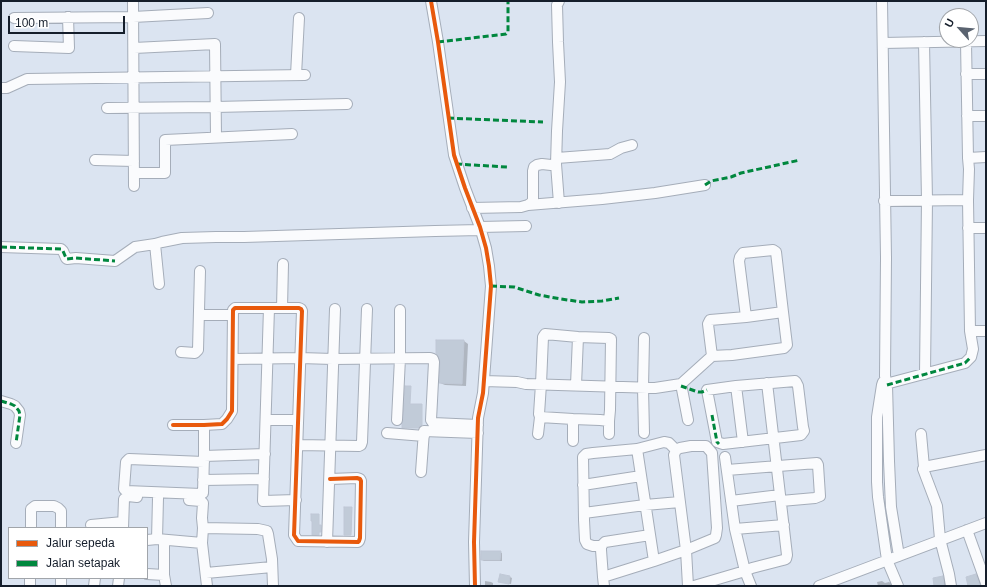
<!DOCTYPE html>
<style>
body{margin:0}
#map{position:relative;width:987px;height:587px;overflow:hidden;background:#dbe4f1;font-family:Arial,sans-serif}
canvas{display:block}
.frame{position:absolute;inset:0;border:2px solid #151e2b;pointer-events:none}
.legend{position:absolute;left:8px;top:527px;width:140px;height:52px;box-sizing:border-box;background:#fff;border:1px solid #a1a5aa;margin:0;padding:5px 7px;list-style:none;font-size:12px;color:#151e2b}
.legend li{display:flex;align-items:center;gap:8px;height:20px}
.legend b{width:20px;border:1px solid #a1a5aa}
.north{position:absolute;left:939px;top:8px;width:40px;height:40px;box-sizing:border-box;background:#fff;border:1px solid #a1a5aa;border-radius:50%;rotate:297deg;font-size:11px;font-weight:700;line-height:16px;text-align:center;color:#151e2b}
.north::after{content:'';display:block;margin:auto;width:14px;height:18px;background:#5a6370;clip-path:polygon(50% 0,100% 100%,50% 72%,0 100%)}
.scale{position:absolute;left:8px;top:16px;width:117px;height:18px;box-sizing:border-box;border:2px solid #151e2b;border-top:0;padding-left:5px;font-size:12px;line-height:14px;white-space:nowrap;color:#151e2b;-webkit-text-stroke:3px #fff;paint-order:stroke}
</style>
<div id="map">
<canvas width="987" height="587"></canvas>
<div class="frame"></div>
<ul class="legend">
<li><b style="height:5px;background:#e8590c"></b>Jalur sepeda</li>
<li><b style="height:5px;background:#00873e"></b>Jalan setapak</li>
</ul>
<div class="north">U</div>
<div class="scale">100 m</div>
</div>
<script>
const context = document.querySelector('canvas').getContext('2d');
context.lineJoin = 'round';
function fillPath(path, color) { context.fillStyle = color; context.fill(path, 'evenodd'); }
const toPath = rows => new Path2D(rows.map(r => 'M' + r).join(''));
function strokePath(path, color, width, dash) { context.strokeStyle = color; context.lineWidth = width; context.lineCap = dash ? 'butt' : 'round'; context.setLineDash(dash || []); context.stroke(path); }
fillPath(toPath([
 [464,341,468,344,466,386,445,385,440,383],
 [410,387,410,405,422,405,422,425,419,428,404,427],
 [352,508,351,535,345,535],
 [500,552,502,553,502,561,484,561,482,560],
 [976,575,978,576,981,586,969,586],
 [510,577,512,578,511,584,499,582],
 [943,577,944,578,946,586,935,586],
 [485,581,491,582,493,583,493,586,485,586],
 [882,581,885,583,889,582,892,584,893,586,878,586,877,582]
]), '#0003');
const building = toPath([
 [436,340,464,340,462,384,439,383,440,362,439,357,436,353,436,340],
 [405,386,411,386,410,404,422,404,422,425,418,428,402,428,402,424,403,420,405,386],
 [344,507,352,507,351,535,344,535,344,507],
 [311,514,319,514,319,525,321,525,321,532,319,532,319,535,312,535,312,521,311,521,311,514],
 [481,551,501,551,500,560,481,560,481,551],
 [500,574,510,576,509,584,498,582,500,574],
 [976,574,980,586,968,586,966,577,976,574],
 [943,576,944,586,934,586,933,578,943,576]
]);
fillPath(building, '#c1cbd8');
strokePath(building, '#c0c8d6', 1);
const minor = toPath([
 [133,1,134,186],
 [431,1,438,42,454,155,465,188,480,227,486,248,489,266,491,286,483,393,478,418,474,542,475,586],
 [882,1,886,258,885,376,887,385,889,461,891,507,899,556],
 [14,18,133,17,208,13],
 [924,42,927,200,925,374],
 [966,42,968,158],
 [883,43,986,41],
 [14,46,69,48,68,17],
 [134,48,215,44,216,137],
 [966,74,986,74],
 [296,75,299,18],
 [1,88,7,88,27,79,305,75],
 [107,108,215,107,347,104],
 [967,116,986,116],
 [557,158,610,154,621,148,632,145],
 [95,160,134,161],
 [556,164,559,203],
 [134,173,165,173,165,140,292,134],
 [884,201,968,200],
 [528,205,602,199,655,193,705,185],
 [472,208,521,207,528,205,531,203,533,200,533,171,534,167,537,165,542,164,551,165,556,164,557,131,560,82,558,42,557,5,559,1],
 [480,227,526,226],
 [968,228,986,228],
 [155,244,159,284],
 [1,247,61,249,63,251,66,258,67,259,76,258,115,261,135,247,155,244,162,242,182,238,216,237,244,237,435,231,480,230],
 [269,308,263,501,296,500],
 [282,308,283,264],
 [199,315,233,315],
 [970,331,986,331],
 [181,352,195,353,198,350,200,271],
 [712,356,708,324,710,320,746,317,783,312],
 [233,359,300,358,333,359,430,358,433,359,434,362,431,420,433,423,478,425],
 [484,381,517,382,526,384,655,388,681,384,712,356,732,355,784,348,787,345,783,312,776,252,773,250,743,253,740,257,739,261,746,317],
 [795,381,796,382,798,386,803,427,804,431,801,435,723,444,717,442,707,390,736,386,795,381],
 [883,382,882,385,877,417,877,482,878,497,887,560,898,586],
 [681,384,688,420],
 [576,385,578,337],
 [882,385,965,363,971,357,973,349,970,331,968,200,969,169,968,158,986,157],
 [736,386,743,442],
 [1,401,11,404,15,406,19,411,20,415,16,443],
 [266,420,298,420],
 [397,420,400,358,400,310],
 [609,421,600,420,573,419,540,417,539,414,541,384,543,337,545,334,578,337,609,338,611,339,610,410,609,421,609,434],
 [173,425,204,425,222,424,227,419,232,411,233,310,235,308,299,308,301,309,302,311,294,535,298,541,358,542,359,541,360,538,361,481,360,479,357,478,330,479],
 [204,425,204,456,203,493,201,494,126,491,124,489,126,462,129,459,204,462],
 [387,433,424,436],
 [644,433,643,388,644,338],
 [538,434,540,417],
 [921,434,924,467],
 [573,441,573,419],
 [297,445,359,446,361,445,362,442,367,309],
 [204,456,265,454],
 [727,470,817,463,818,465,820,496,815,498,781,501],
 [421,472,424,431,478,433],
 [203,480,264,479],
 [583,485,641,476],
 [189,500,201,501,203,503,202,518,203,528,202,543,207,586],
 [731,501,780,495],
 [584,513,645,505,680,502],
 [91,525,123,522],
 [31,528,31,509,35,506,54,506,58,508,61,511,61,528],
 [123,528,124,499,128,496,137,497],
 [203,528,258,529,267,531,268,534,272,559,273,586],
 [735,529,784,525],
 [967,530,986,583],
 [157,539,158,498],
 [147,540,157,539,202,543],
 [164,540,164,575,166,586],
 [327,542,335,309],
 [601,546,593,546,587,544,585,540,584,520,583,457,586,454,593,453,637,449],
 [654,561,686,550,715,538,716,535,717,528,712,453,706,446,691,446,680,448,676,450,674,455,686,550,688,586],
 [206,573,272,567],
 [147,574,164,575],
 [603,577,601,550,601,546,605,542,650,535],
 [61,578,61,586],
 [30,586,30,578],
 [94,586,95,578],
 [118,586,119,578],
 [604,586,603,577,654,561,637,449,664,442,669,443,676,450],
 [694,586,745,571,735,529,725,457],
 [751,586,745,571,752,568,783,560,786,559,787,555,767,383],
 [819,586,986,523],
 [951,586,949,574,940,539,937,506,923,469,924,467,986,455]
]);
strokePath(minor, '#a5adb9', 12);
strokePath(minor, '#fafbfd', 10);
strokePath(toPath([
 [438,42,506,34,508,32,508,1],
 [448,118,543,122],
 [456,164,507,167],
 [705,185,711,181,731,177,741,173,800,160],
 [1,247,61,249,63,251,66,258,67,259,76,258,115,261],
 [491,286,514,287,539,295,561,299,582,302,602,301,619,298],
 [887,385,965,363,971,357],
 [681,386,698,392,702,392,707,390],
 [1,401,11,404,15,406,19,411,20,415,16,443],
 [712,415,717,442,719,444]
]), '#00873e', 3, [6, 3]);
strokePath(toPath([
 [431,1,438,42,454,155,465,188,480,227,486,248,489,266,491,286,483,393,478,418,474,542,475,586],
 [173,425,204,425,222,424,227,419,232,411,233,310,235,308,299,308,301,309,302,311,294,535,298,541,358,542,359,541,360,538,361,481,360,479,357,478,330,479]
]), '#e8590c', 4);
</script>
